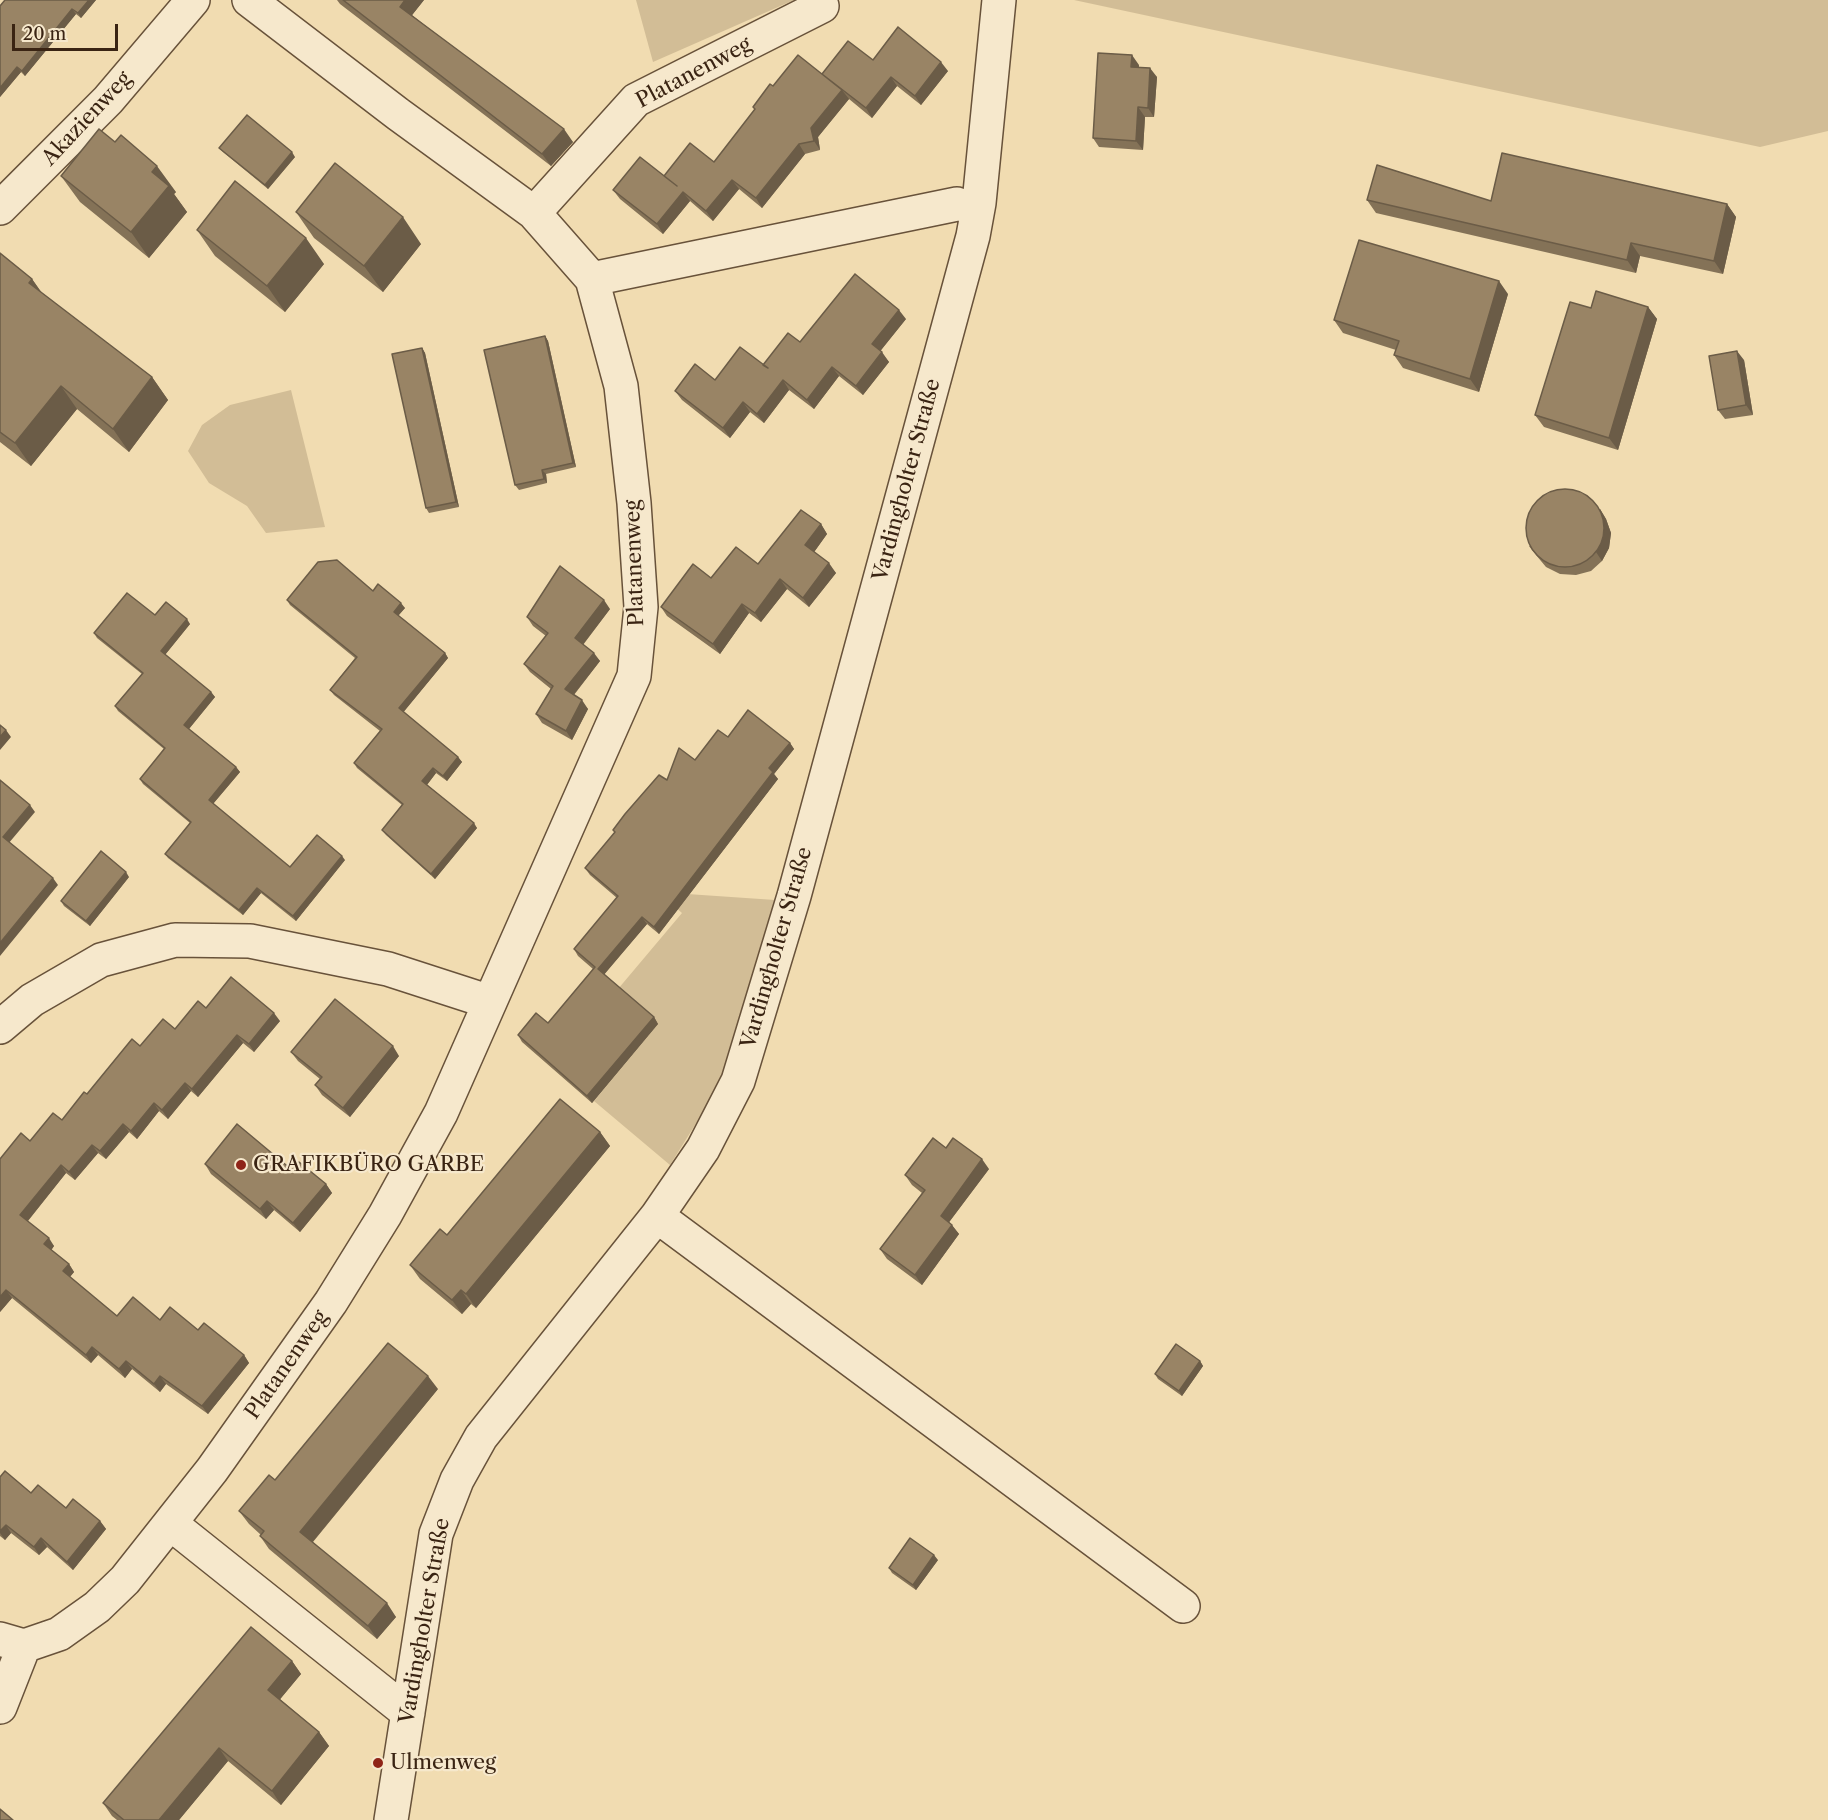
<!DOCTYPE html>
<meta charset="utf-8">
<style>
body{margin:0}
#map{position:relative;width:1828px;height:1820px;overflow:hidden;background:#f1dcb1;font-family:"Libre Caslon Text",serif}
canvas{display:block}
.scale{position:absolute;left:12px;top:24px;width:106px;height:27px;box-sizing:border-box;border:3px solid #3a2413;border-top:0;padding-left:8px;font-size:18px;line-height:21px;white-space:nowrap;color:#3a2413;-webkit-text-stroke:4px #f6e8cc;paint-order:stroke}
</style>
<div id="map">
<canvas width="1828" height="1820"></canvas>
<div class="scale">20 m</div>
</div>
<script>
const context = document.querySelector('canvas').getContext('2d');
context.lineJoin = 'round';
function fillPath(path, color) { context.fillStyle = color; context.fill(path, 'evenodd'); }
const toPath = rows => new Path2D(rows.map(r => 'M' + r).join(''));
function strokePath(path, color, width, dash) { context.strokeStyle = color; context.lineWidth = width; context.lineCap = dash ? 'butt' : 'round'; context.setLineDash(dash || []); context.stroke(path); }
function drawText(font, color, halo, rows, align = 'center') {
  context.font = font + ' "Libre Caslon Text",serif'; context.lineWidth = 4.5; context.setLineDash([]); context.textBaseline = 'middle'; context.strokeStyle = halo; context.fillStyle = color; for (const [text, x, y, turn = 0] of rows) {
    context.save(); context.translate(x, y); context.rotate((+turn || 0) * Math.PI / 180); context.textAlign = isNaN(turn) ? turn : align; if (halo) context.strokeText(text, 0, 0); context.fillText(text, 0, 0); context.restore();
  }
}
fillPath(toPath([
 [636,0,794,0,653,62],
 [1074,0,1828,0,1828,131,1760,147],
 [291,390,325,527,266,533,247,506,209,483,188,451,202,425,230,405],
 [658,892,775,900,725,1077,670,1165,594,1101,658,1024,618,989,682,913]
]), '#d2bd96');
const minor = toPath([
 [0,208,108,100,193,0],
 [534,213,636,100,822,6],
 [592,279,957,204],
 [0,1027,32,1000,101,960,175,940,250,941,388,969,490,1002],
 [657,1216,1183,1606],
 [171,1524,408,1713],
 [0,1639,24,1646,59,1634,97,1607,125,1580,212,1470,331,1302,385,1215,441,1113,634,676,641,607,634,503,621,386,592,279,534,213,398,114,249,0],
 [0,1707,24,1646],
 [391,1820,436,1534,457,1480,481,1437,657,1216,703,1149,738,1081,794,896,973,236,979,203,999,0]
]);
strokePath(minor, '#68523a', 36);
strokePath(minor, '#f6e8cc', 33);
fillPath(toPath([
 [5,0,96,0,81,18,76,14,25,76,21,72,0,97],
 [337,0,424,0,412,15,573,142,551,166,340,4],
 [873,60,948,71,921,105,897,86,872,118,849,99,818,137,820,150,805,154,762,208,739,189,713,221,690,201,663,234,620,199,613,190,665,177,714,162,755,110,753,107,773,86],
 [1139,65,1139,67,1157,77,1154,117,1145,117,1143,150,1099,147,1093,138],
 [219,148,295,157,268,189,223,152],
 [61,176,176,192,174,194,187,212,149,258,80,202],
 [1367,200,1727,204,1736,217,1723,274,1640,256,1636,273,1376,213],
 [296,212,421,244,383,292,314,238],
 [197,230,324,264,285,312,215,256],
 [0,253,32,279,42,293,152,377,168,400,129,452,77,409,31,466,0,442],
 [1508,294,1479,392,1403,368,1394,355,1396,350,1343,333,1334,320],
 [1648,307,1657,319,1618,450,1544,427,1535,415,1591,308],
 [906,319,880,351,889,362,863,395,839,376,814,409,789,390,764,423,750,412,730,438,682,400,675,391,715,380,763,365,800,342],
 [545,336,548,341,576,467,546,474,547,483,519,490,515,485],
 [422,348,425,353,459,507,429,513,426,508],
 [1744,360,1753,415,1725,419,1718,410],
 [1600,509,1606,519,1611,533,1609,548,1602,561,1591,571,1576,575,1560,574,1546,567,1536,555,1529,546],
 [821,524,827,534,814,552,836,573,809,607,787,589,761,622,749,613,720,654,667,616,661,607,711,578,758,564],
 [373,591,405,608,398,616,445,653,448,658,403,712,458,757,462,762,447,781,436,773,427,785,477,828,435,879,386,835,382,830,402,805,357,768,354,763,380,731,334,695,330,690,355,658,290,605,287,600],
 [610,609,583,645,600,661,574,695,588,709,572,740,542,723,536,714,551,689,530,672,524,664,546,636,533,626,527,617],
 [155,615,190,624,165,655,211,692,215,697,189,729,236,767,240,772,213,804,290,867,345,860,296,921,261,893,243,915,168,858,165,854,190,823,143,784,140,779,164,749,118,711,115,706,142,674,97,638,94,633],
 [728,737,790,743,794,749,774,774,778,779,659,934,647,924,604,974,654,1017,658,1024,592,1103,522,1042,518,1035,548,1023,593,969,578,956,574,949,617,898,590,875,585,868,615,833,613,830,667,780],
 [129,877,90,926,64,906,61,901],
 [206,1008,280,1021,254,1052,243,1043,198,1097,191,1091,168,1119,159,1111,137,1139,129,1132,106,1159,98,1153,75,1180,66,1173,28,1221,54,1246,51,1250,69,1264,74,1272,70,1277,117,1316,160,1320,198,1330,244,1355,249,1363,208,1414,166,1384,160,1392,132,1369,125,1378,98,1355,91,1363,12,1298,0,1312,30,1141,62,1120,87,1094,140,1046,175,1029],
 [291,1052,399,1056,350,1117,322,1095,315,1085,320,1079,298,1061],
 [600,1132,610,1146,476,1308,471,1304,462,1314,420,1279,410,1265,447,1235],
 [205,1164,292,1170,326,1184,332,1193,300,1232,274,1210,266,1219,211,1174],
 [989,1169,949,1222,959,1234,922,1285,887,1259,880,1249,922,1193,912,1185,905,1175],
 [1200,1361,1203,1366,1182,1396,1158,1379,1155,1374],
 [438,1389,313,1542,396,1617,377,1639,269,1549,260,1536,261,1535,249,1524,239,1511,275,1480],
 [0,1477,31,1493,66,1508,100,1521,106,1529,73,1570,47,1547,39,1555,11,1533,5,1540,0,1536],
 [938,1560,916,1590,892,1573,889,1568],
 [292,1661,301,1674,280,1699,319,1732,329,1746,281,1805,228,1761,179,1820,117,1820,112,1816,103,1803]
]), '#847257');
fillPath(toPath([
 [89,0,96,0,81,18,78,13],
 [405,0,424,0,409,19,400,7],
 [72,9,76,14,25,76,22,71],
 [1132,55,1139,65,1138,76,1131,67],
 [941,62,948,71,921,105,915,96],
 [17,67,21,72,0,97,0,88],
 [1150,68,1157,77,1154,117,1148,108],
 [891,77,897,86,872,118,866,108],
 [842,90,849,99,818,137,820,150,814,141,811,128],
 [1138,107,1145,117,1143,150,1136,141],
 [564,129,573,142,551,166,542,154],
 [799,144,805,154,762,208,756,198],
 [292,152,295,157,268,189,265,185],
 [157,166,176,192,174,194,187,212,149,258,131,232,152,172],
 [732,180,739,189,713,221,706,211],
 [683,192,690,201,663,234,657,224],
 [1727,204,1736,217,1723,274,1714,261],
 [403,217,421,244,383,292,364,266],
 [306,238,324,264,285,312,267,286],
 [1631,243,1640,256,1636,273,1627,260],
 [32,279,48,302,29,283],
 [1499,281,1508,294,1479,392,1470,379],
 [1648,307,1657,319,1618,450,1609,438],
 [899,310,906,319,878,354,872,344],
 [545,336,548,341,576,467,573,463],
 [422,348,425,353,459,507,456,502],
 [1737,351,1744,360,1753,415,1746,405],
 [882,352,889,362,863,395,856,386],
 [832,367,839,376,814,409,807,400],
 [152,377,168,400,129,452,113,429],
 [783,380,789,390,764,423,757,414],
 [61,386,77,409,31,466,15,443],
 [743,402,750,412,730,438,723,428],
 [542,470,546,474,547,483,544,479],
 [1600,509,1606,519,1611,533,1609,548,1602,561,1596,552],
 [821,524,827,534,812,555,805,545],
 [829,563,836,573,809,607,803,598],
 [780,579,787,589,761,622,755,613],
 [604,600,610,609,581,647,575,638],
 [401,603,405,608,397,617,394,612],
 [742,604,749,613,720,654,713,644],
 [187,619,190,624,164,656,161,651],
 [445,653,448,658,402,714,399,708],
 [594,653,600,661,571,698,565,689],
 [211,692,215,697,188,730,184,725],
 [582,700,588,709,572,740,566,731],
 [6,730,11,737,0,750,0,737],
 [790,743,794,749,774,774,778,779,659,934,654,927,769,768],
 [458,757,462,762,447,781,443,776],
 [236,767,240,772,212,805,209,800],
 [433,768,436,773,426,786,422,781],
 [30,805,35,812,8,844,3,837],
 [474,823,477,828,435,879,431,874],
 [342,856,345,860,296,921,293,916],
 [126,872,129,877,90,926,86,921],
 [53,878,58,885,0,956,0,943],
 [257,888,261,893,243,915,239,910],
 [642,917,647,924,603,976,598,969],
 [274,1013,280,1021,254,1052,249,1044],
 [654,1017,658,1024,592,1103,587,1096],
 [237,1035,243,1043,198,1097,192,1089],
 [393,1046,399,1056,350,1117,343,1108],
 [185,1083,191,1091,168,1119,162,1110],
 [154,1103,159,1111,137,1139,131,1131],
 [123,1124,129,1132,106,1159,100,1151],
 [600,1132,610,1146,476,1308,466,1294],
 [92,1145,98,1153,75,1180,69,1172],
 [982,1159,989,1169,947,1225,941,1216],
 [61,1165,66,1173,26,1223,20,1215],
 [326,1184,332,1193,300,1232,293,1223],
 [267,1201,274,1210,266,1219,260,1209],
 [952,1225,959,1234,922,1285,915,1275],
 [49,1238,54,1246,50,1252,44,1244],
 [69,1264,74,1272,68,1279,63,1271],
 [6,1290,12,1298,0,1312,0,1297],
 [461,1290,471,1304,462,1314,452,1300],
 [92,1347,98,1355,91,1363,86,1355],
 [244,1355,249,1363,208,1414,202,1406],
 [126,1361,132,1369,125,1378,119,1369],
 [1200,1361,1203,1366,1182,1396,1179,1391],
 [160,1376,166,1384,160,1392,154,1384],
 [428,1376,438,1389,310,1545,300,1532],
 [100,1521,106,1529,73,1570,67,1562],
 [6,1525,11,1533,5,1540,0,1533,0,1531],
 [41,1538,47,1547,39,1555,34,1547],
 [934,1555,938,1560,916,1590,913,1585],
 [387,1603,396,1617,377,1639,368,1626],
 [292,1661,301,1674,277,1703,268,1690],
 [319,1732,329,1746,281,1805,272,1791],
 [219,1748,228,1761,179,1820,159,1820]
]), '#6b5c47');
const building = toPath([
 [5,0,89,0,78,13,72,9,22,71,17,67,0,88,0,6,5,0],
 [343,0,405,0,400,7,564,129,542,154,343,0],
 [898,27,941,62,915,96,891,77,866,108,822,74,848,41,873,60,898,27],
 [1098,53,1132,55,1131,67,1150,68,1148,108,1138,107,1136,141,1093,138,1098,53],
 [798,55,842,90,811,128,814,141,799,144,756,198,732,180,706,211,683,192,657,224,613,190,640,157,677,186,664,176,690,143,714,162,755,109,753,107,770,84,773,86,798,55],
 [247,115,292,152,265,185,219,148,247,115],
 [99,129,115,142,121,135,157,166,152,172,169,186,131,232,61,176,99,129],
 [1502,153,1727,204,1714,261,1631,243,1627,260,1367,200,1377,165,1491,201,1502,153],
 [335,163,403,217,364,266,296,212,335,163],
 [235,181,306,238,267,286,197,230,235,181],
 [1359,240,1499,281,1470,379,1394,355,1399,341,1334,320,1359,240],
 [0,253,32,279,29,283,152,377,113,429,61,386,15,443,0,432,0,253],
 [855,274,899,310,872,344,882,352,856,386,832,367,807,400,783,380,757,414,743,402,723,428,675,391,695,364,715,380,740,347,768,368,763,365,788,333,800,342,855,274],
 [1596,291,1648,307,1609,438,1535,415,1570,302,1591,308,1596,291],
 [545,336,573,463,542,470,544,479,515,485,484,350,545,336],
 [422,348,456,502,426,508,392,354,422,348],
 [1737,351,1746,405,1718,410,1709,356,1737,351],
 '1526 528a39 39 0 1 1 78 0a39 39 0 1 1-78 0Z',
 [801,510,821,524,805,545,829,563,803,598,780,579,755,613,742,604,713,644,661,607,693,564,711,578,736,547,758,564,801,510],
 [337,560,373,591,378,584,401,603,394,612,445,653,399,708,458,757,443,776,433,768,422,781,474,823,431,874,382,830,403,804,354,763,382,729,330,690,357,657,287,600,318,562,337,560],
 [560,566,604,600,575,638,594,653,565,689,582,700,566,731,536,714,553,686,524,664,548,633,527,617,560,566],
 [127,593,155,615,166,602,187,619,161,651,211,692,184,725,236,767,209,800,290,867,317,835,342,856,293,916,257,888,239,910,165,854,191,822,140,779,165,748,115,706,143,673,94,633,127,593],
 [748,710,790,743,769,768,773,772,654,927,642,917,598,969,654,1017,587,1096,518,1035,536,1013,548,1023,595,967,574,949,618,896,585,868,615,832,613,830,625,814,659,775,667,780,679,748,695,760,718,730,728,737,748,710],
 [0,725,6,730,0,737,0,725],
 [0,780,30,805,3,837,53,878,0,943,0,780],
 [101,851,126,872,86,921,61,901,101,851],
 [231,977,274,1013,249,1044,237,1035,192,1089,185,1083,162,1110,154,1103,131,1131,123,1124,100,1151,92,1145,69,1172,61,1165,20,1215,49,1238,44,1244,69,1264,63,1271,117,1316,133,1297,160,1320,170,1307,198,1330,204,1323,244,1355,202,1406,160,1376,154,1384,126,1361,119,1369,92,1347,86,1355,6,1290,0,1297,0,1159,21,1133,30,1141,53,1113,62,1120,84,1092,87,1094,132,1039,140,1046,163,1019,175,1029,198,1001,206,1008,231,977],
 [335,999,393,1046,343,1108,315,1085,322,1077,291,1052,335,999],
 [560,1099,600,1132,466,1294,461,1290,452,1300,410,1265,440,1229,447,1235,560,1099],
 [237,1124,292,1170,299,1162,326,1184,293,1223,267,1201,260,1209,205,1164,237,1124],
 [933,1138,946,1148,953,1138,982,1159,941,1216,952,1225,915,1275,880,1249,925,1190,905,1175,933,1138],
 [388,1343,428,1376,300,1532,387,1603,368,1626,260,1536,264,1531,239,1511,269,1475,275,1480,388,1343],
 [1176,1344,1200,1361,1179,1391,1155,1374,1176,1344],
 [5,1471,31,1493,38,1485,66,1508,73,1499,100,1521,67,1562,41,1538,34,1547,6,1525,0,1531,0,1477,5,1471],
 [910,1538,934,1555,913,1585,889,1568,910,1538],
 [251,1627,292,1661,268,1690,319,1732,272,1791,219,1748,159,1820,124,1820,103,1803,251,1627],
 [0,1809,13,1820,0,1820,0,1809]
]);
fillPath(building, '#998465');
strokePath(building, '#6b5c47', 1.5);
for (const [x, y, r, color] of [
 [241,1165,6,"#8f2418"],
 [378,1763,6,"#8f2418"]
]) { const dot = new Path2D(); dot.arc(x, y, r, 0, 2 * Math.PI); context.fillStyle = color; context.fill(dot); strokePath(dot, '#f6e8cc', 2); }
drawText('21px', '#3a2413', '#f6e8cc', [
 ["Platanenweg",694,73,-28],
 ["Akazienweg",87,119,-47],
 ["Vardingholter Straße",907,480,-75],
 ["Platanenweg",635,563,-92],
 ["Vardingholter Straße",777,948,-74],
 ["Platanenweg",287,1365,-55],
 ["Vardingholter Straße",425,1621,-80]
]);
drawText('21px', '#3a2413', '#f6e8cc', [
 ["GRAFIKBÜRO GARBE",253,1165],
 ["Ulmenweg",390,1763]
], 'left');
</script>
